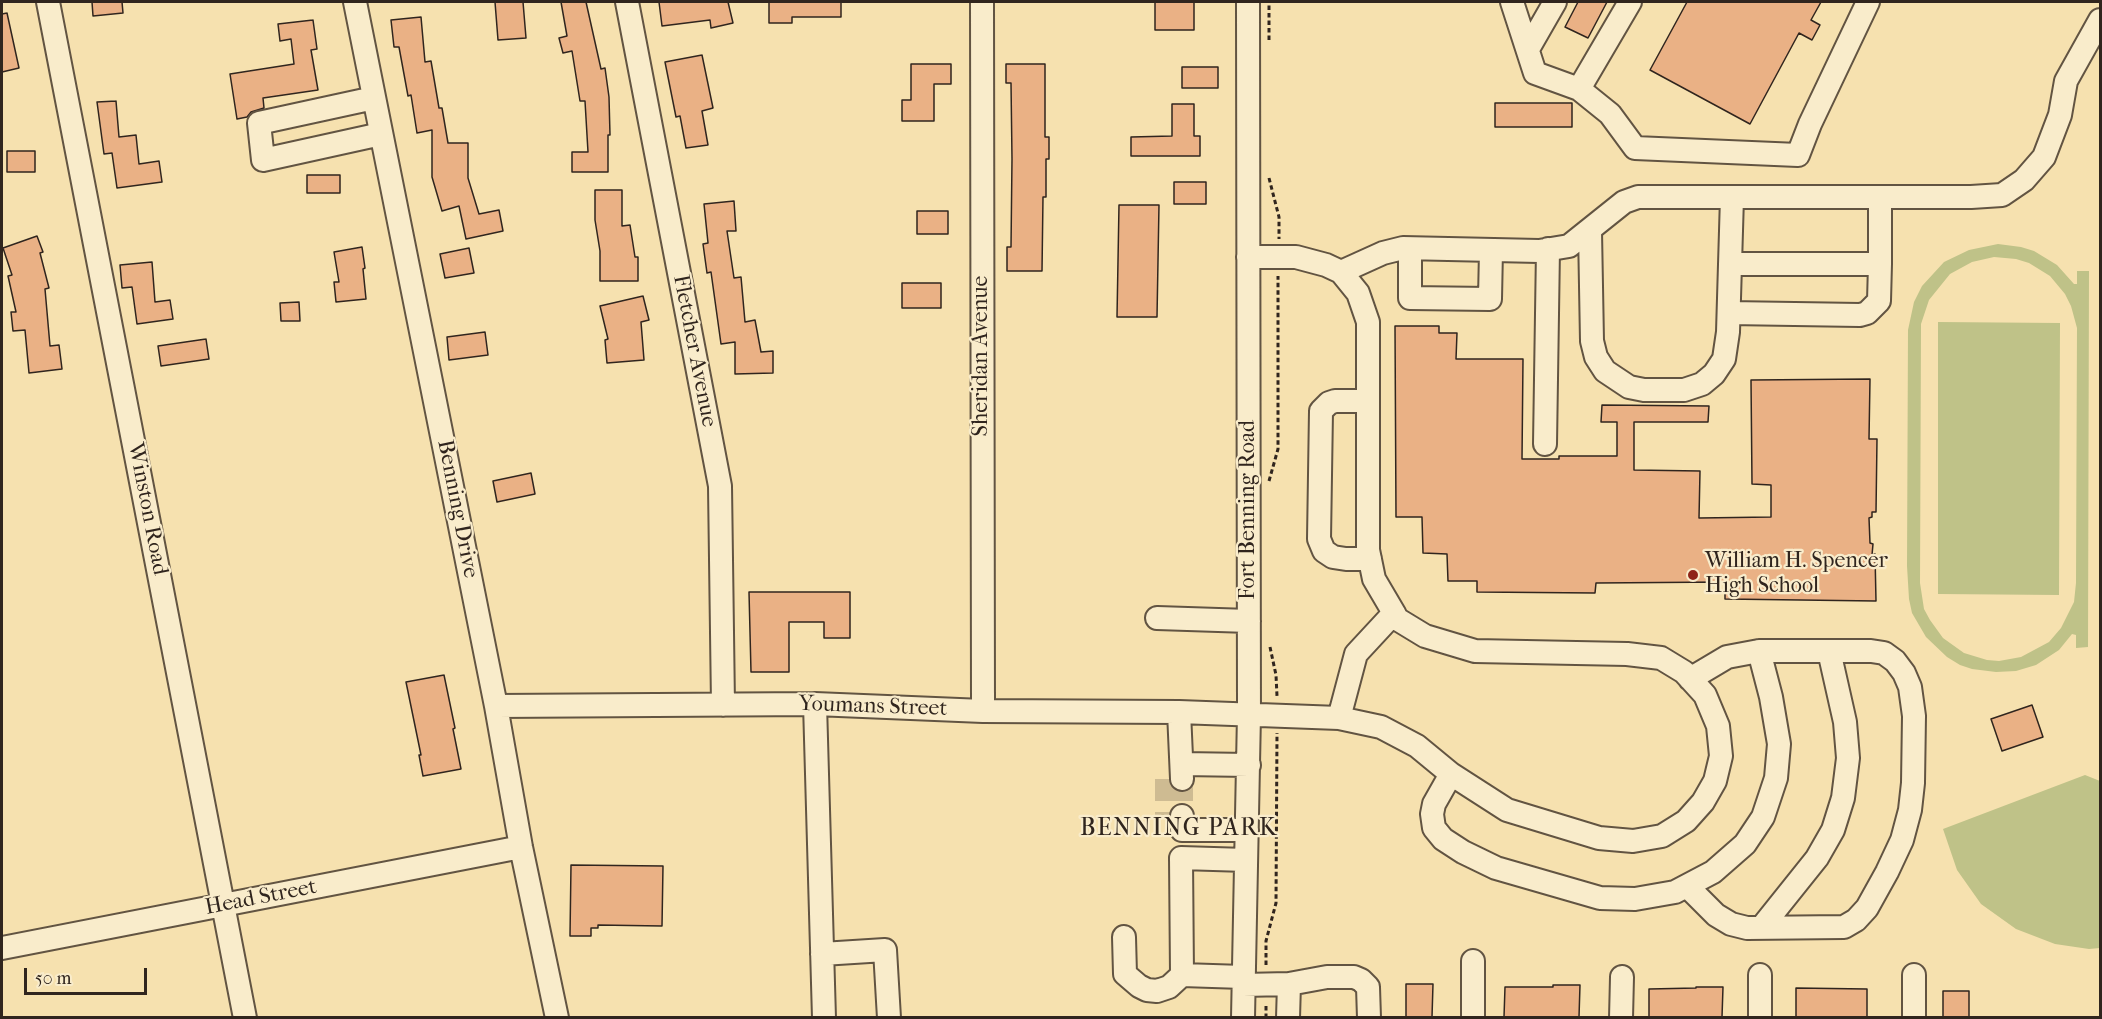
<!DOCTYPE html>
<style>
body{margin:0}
#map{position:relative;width:2102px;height:1019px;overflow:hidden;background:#f6e1af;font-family:"IM FELL French Canon",serif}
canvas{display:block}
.frame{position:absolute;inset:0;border:3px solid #30251e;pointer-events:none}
.scale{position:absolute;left:24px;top:968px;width:123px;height:27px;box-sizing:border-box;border:3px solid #30251e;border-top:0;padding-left:8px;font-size:18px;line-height:21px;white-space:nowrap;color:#30251e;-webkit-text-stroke:4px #f9eccb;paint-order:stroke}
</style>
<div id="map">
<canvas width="2102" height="1019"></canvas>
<div class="frame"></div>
<div class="scale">50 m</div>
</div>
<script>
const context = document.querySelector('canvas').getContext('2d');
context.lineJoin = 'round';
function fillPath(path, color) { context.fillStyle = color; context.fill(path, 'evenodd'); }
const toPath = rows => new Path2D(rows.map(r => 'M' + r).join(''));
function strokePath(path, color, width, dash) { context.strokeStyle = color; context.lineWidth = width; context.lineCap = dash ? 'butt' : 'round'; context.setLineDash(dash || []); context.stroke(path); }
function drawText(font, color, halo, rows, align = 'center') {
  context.font = font + ' "IM FELL French Canon",serif'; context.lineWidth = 4.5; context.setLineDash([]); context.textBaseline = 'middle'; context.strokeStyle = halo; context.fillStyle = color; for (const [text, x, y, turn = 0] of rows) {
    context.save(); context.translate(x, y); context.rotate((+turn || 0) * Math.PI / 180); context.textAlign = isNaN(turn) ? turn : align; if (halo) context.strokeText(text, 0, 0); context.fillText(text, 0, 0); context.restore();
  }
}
fillPath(toPath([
 [1998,244,2021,247,2034,251,2057,265,2074,284,2077,284,2077,271,2089,271,2088,647,2076,648,2076,635,2072,634,2059,650,2036,665,2016,671,1996,672,1972,669,1960,665,1947,657,1926,637,1912,613,1909,599,1907,566,1908,330,1914,302,1922,286,1944,262,1969,250],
 [1994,257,2016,259,2029,263,2050,276,2065,294,2071,306,2077,328,2076,583,2074,602,2061,628,2049,642,2021,657,1999,661,1987,660,1964,653,1943,638,1930,620,1924,609,1920,583,1921,324,1929,300,1950,274,1972,262],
 [1938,322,2060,323,2059,595,1938,594],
 [2085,775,2100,781,2100,948,2089,949,2055,944,2016,929,1981,904,1957,870,1943,829]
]), '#bfc288');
const building = toPath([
 [92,2,122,2,123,13,93,16,92,2],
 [495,2,523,2,526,38,498,40,495,2],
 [561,2,586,2,601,69,605,68,609,97,610,135,608,135,608,172,572,172,572,152,588,152,585,101,580,101,572,51,563,53,559,38,567,36,561,2],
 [659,2,728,2,733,23,711,28,710,20,662,26,659,2],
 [769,2,841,2,841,17,792,17,792,23,769,23,769,2],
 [1155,2,1194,2,1194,30,1155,30,1155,2],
 [1578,2,1607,2,1588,38,1565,27,1578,2],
 [1687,2,1821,2,1811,20,1820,25,1812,40,1799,33,1750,124,1650,70,1687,2],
 [7,13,19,68,2,72,2,14,7,13],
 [421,17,425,62,431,61,439,108,442,108,448,143,468,143,468,178,479,214,499,210,503,231,466,239,459,206,442,211,432,177,432,130,417,133,411,95,408,96,399,47,394,47,391,20,421,17],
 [313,20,317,49,311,50,318,90,263,98,264,108,251,112,247,117,237,119,230,74,294,64,291,39,280,41,278,24,313,20],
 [702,55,713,108,702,111,708,145,686,148,680,116,676,117,665,62,702,55],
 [911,64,951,64,951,84,934,84,934,121,902,121,902,100,911,100,911,64],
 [1006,64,1045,64,1045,137,1049,137,1049,159,1046,159,1046,197,1043,197,1042,271,1007,271,1007,247,1011,247,1012,159,1011,83,1006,83,1006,64],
 [1182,67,1218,67,1218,88,1182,88,1182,67],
 [116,101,119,137,136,135,139,164,159,161,162,182,117,188,112,153,104,154,97,102,116,101],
 [1495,103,1572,103,1572,127,1495,127,1495,103],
 [1172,104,1194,104,1194,136,1200,136,1200,156,1131,156,1131,137,1172,136,1172,104],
 [7,151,35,151,35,172,7,172,7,151],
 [307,175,340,175,340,193,307,193,307,175],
 [1174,182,1206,182,1206,204,1174,204,1174,182],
 [595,190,622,190,622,226,630,225,635,257,638,257,638,281,600,281,600,251,595,220,595,190],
 [734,201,736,231,727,231,734,278,741,277,745,322,755,320,761,352,773,351,773,373,735,374,735,342,721,344,711,272,707,273,703,244,708,243,704,204,734,201],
 [1119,205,1159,205,1157,317,1117,317,1119,205],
 [917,211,948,211,948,234,917,234,917,211],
 [37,236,43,252,40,253,49,288,45,289,50,346,59,345,62,369,29,373,25,330,13,331,11,312,16,312,8,276,12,275,3,248,37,236],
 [362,247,365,268,363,269,366,299,336,302,334,282,339,282,334,252,362,247],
 [469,248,474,273,445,278,440,254,469,248],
 [152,262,155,302,170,300,173,319,137,324,132,287,122,288,120,265,152,262],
 [902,283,941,283,941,308,902,308,902,283],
 [643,296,649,320,641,322,644,360,607,363,605,340,608,339,600,306,643,296],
 [299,302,300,321,281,321,280,303,299,302],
 [1395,326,1439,326,1439,333,1457,333,1456,359,1523,359,1522,459,1559,459,1559,456,1617,456,1617,422,1601,422,1602,405,1709,406,1708,422,1634,422,1634,470,1700,471,1699,518,1771,517,1771,485,1752,484,1751,380,1870,379,1869,439,1877,439,1876,512,1872,512,1872,517,1869,518,1870,543,1873,544,1872,555,1875,554,1876,601,1725,599,1725,582,1596,583,1595,593,1477,592,1477,581,1448,581,1447,554,1423,553,1422,517,1396,517,1395,326],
 [485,332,488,355,449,360,447,337,485,332],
 [206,339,209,359,161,366,158,346,206,339],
 [531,473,535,494,497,502,493,481,531,473],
 [749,592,850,592,850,638,824,638,824,622,789,622,789,672,751,672,749,592],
 [444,675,455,728,453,729,461,769,423,776,419,755,421,755,406,682,444,675],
 [2032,705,2043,737,2002,751,1991,719,2032,705],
 [571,865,663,866,662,926,598,925,598,928,591,928,591,936,570,936,571,865],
 [1406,984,1433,984,1432,1017,1406,1017,1406,984],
 [1553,985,1580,985,1579,1017,1504,1017,1505,987,1553,987,1553,985],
 [1696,987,1723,987,1722,1017,1649,1017,1649,989,1696,988,1696,987],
 [1796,988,1867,989,1867,1017,1796,1017,1796,988],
 [1943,991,1969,991,1969,1017,1943,1017,1943,991]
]);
fillPath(building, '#eab185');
strokePath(building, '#30251e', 1.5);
strokePath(toPath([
 [1166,779,1166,815],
 [1182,779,1182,816]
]), '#cebb92', 22, [22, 11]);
const minor = toPath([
 [48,2,245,1018],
 [355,2,496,706,521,847,557,1018],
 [627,2,720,486,723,705],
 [982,2,983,711],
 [1512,2,1535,73,1579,89,1610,114,1635,148,1798,155,1810,124,1868,2],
 [1528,49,1555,2],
 [1579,89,1630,2],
 [374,98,259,123,263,160,381,134],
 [1590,231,1592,341,1596,357,1605,371,1629,387,1644,390,1684,390,1702,384,1714,374,1724,359,1728,332,1732,197],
 [1410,249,1410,298,1490,299,1491,250],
 [1248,257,1296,257,1326,265,1341,272,1383,253,1403,248,1539,251,1569,246,1624,202,1638,197,1971,197,2002,195,2024,180,2044,157,2060,115,2066,81,2100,20],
 [1730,264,1880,264,1880,197],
 [1729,313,1860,315,1867,313,1879,301,1880,264],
 [1368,401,1335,401,1329,403,1321,411,1319,539,1324,551,1333,557,1346,559,1370,559],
 [1545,444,1548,249],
 [1157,618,1249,621],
 [1690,679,1727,657,1759,651],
 [815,704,824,1018],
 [496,706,815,704,983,711,1179,712,1339,718,1381,727,1417,746,1451,774,1507,810,1599,838,1633,841,1662,836,1686,821,1703,802,1715,781,1721,756,1718,726,1705,695,1684,672,1661,658,1627,654,1475,651,1425,636,1397,619,1394,613,1374,579,1368,550,1368,322,1358,293,1341,272],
 [1179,712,1182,779],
 [1339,718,1356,654,1394,613],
 [1182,764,1249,765],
 [1451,774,1434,804,1432,814,1434,828,1443,839,1463,852,1496,868,1600,898,1635,899,1675,892,1713,872,1745,844,1763,817,1776,778,1779,744,1771,697,1759,651,1871,651,1884,653,1895,661,1904,673,1910,687,1914,716,1913,783,1910,810,1902,840,1887,872,1867,908,1856,920,1844,927,1747,928,1731,924,1716,915,1687,886],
 [1182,816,1182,830,1247,830],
 [1761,928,1817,858,1833,830,1843,798,1848,758,1845,722,1829,651],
 [1124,937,1125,974,1139,986,1147,990,1157,991,1169,987,1182,975],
 [2,948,521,847],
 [822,954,885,950,889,1018],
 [1243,977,1182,975,1181,858,1246,860],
 [1243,985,1289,984,1327,977,1354,977,1361,980,1368,987,1369,1018],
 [1243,1018,1249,714,1248,2],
 [1288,1018,1289,984],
 [1473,1018,1473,961],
 [1621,1018,1622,977],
 [1760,1018,1760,975],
 [1914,1018,1914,975]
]);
strokePath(minor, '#625442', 26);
strokePath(toPath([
 [1269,40,1269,2],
 [1269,178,1279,217,1279,239],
 [1269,481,1278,449,1278,276],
 [1270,647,1276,675,1277,696],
 [1266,965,1266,941,1276,903,1277,733],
 [1266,1018,1266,1004]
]), '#30251e', 3, [4.5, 3]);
strokePath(minor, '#f9eccb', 22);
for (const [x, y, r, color] of [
 [1693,575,6,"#8f2418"]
]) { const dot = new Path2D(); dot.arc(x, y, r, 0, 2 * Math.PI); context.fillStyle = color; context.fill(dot); strokePath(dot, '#f9eccb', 2); }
drawText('22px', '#30251e', '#f9eccb', [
 ["Fletcher Avenue",694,351,79],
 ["Sheridan Avenue",982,356,-90],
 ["Winston Road",147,509,79],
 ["Benning Drive",457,509,79],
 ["Fort Benning Road",1249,510,-90],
 ["Youmans Street",873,707,2],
 ["Head Street",261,898,-11]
]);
drawText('22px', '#30251e', '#f9eccb', [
 ["William H. Spencer",1705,562],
 ["High School",1705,587]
], 'left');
context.letterSpacing = '1.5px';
drawText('24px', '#30251e', '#f9eccb', [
 ["BENNING PARK",1179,829]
]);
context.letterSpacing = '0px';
</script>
